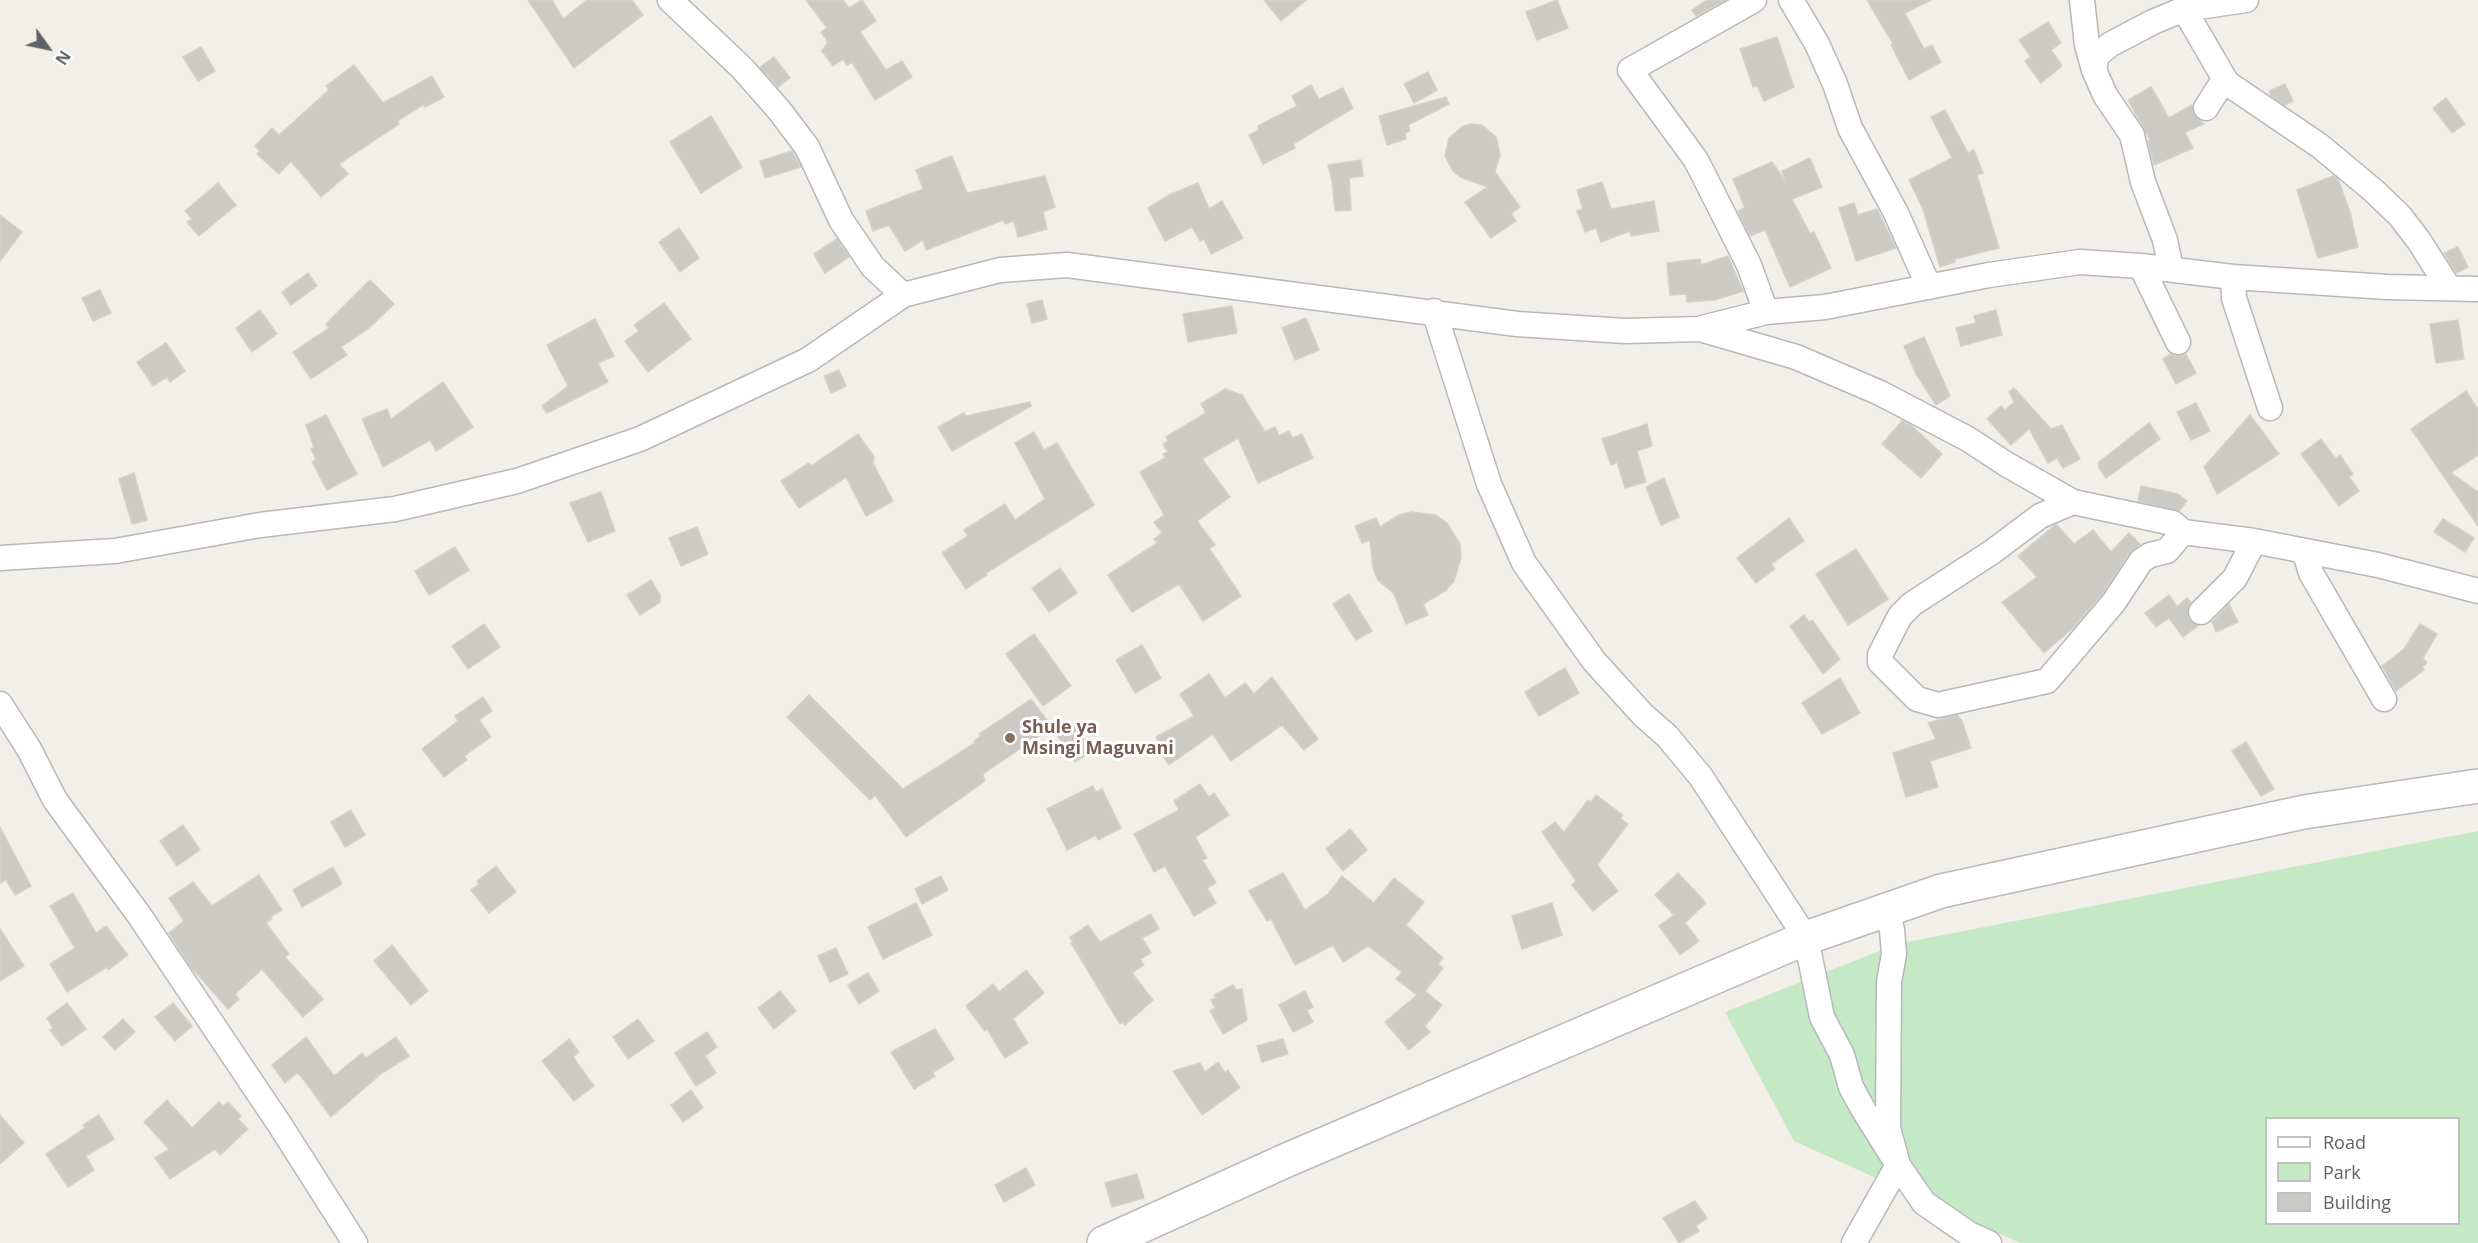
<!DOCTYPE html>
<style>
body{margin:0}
#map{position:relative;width:2478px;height:1243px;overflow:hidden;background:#f1efe8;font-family:"Open Sans",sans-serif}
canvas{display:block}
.legend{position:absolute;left:2265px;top:1117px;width:195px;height:108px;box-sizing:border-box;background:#fff;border:2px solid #bfc1c3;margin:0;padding:8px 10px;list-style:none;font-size:18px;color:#5f6368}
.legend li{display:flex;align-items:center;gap:12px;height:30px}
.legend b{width:30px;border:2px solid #bfc1c3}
.north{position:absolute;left:18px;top:18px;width:60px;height:60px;-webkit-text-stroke:4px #fff;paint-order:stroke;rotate:123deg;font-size:16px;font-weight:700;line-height:24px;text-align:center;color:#5f6368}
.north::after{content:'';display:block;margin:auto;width:21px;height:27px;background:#5f6368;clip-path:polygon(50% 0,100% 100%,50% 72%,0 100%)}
</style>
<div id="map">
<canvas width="2478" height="1243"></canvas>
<ul class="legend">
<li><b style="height:8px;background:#fff"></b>Road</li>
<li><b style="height:16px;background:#c5e8c5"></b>Park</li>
<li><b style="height:16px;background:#cccac5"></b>Building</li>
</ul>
<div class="north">N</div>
</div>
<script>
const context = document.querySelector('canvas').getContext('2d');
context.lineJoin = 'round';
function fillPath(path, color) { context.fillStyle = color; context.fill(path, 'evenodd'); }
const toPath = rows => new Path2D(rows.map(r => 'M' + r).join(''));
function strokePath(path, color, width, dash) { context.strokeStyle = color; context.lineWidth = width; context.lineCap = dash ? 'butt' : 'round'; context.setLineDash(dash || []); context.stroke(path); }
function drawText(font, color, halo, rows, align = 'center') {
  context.font = font + ' "Open Sans",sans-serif'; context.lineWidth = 6; context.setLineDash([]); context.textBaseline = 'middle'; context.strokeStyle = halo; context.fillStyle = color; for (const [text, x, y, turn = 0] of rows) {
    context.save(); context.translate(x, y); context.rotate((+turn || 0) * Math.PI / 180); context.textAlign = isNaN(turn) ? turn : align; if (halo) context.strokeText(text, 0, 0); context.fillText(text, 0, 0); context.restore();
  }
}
fillPath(toPath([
 [2478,831,2478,1243,2020,1243,1794,1141,1725,1012,1897,944],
 [2266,1118,2458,1118,2458,1224,2266,1224]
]), '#c5e8c5');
const building = toPath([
 [528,0,552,0,563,19,587,0,632,0,643,15,574,68,528,0],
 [806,0,843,0,849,8,862,0,876,21,860,32,886,70,902,61,912,77,875,100,852,62,847,65,843,59,833,66,822,51,828,42,821,32,827,28,806,0],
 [1264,0,1306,0,1281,21,1264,0],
 [1557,0,1568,28,1537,40,1526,12,1557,0],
 [1707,0,1725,0,1696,16,1692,10,1707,0],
 [1867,0,1931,0,1905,13,1924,49,1932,45,1941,62,1909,80,1891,45,1893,44,1867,0],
 [2048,22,2061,43,2051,50,2062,66,2041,83,2025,61,2031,57,2019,40,2048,22],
 [1777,37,1794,87,1764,101,1757,86,1753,87,1740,49,1777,37],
 [201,47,215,71,198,81,183,57,201,47],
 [774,57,790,78,778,87,760,67,774,57],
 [354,65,383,103,432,76,444,97,425,107,423,105,397,121,399,124,339,164,348,174,321,197,291,161,279,174,257,154,260,151,255,146,272,128,279,135,329,90,326,86,354,65],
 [1428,72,1437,90,1414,103,1404,84,1428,72],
 [2285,84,2293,101,2285,105,2271,96,2269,91,2285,84],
 [1311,85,1319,99,1343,88,1353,108,1293,144,1295,148,1263,164,1249,135,1259,130,1258,126,1297,106,1292,96,1311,85],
 [2151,87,2169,118,2192,105,2194,115,2204,124,2185,132,2193,148,2154,165,2148,141,2150,140,2128,100,2151,87],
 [1446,97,1449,104,1408,125,1410,131,1405,133,1406,139,1387,145,1379,116,1446,97],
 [2446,98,2465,124,2452,133,2433,108,2446,98],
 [1945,110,1968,153,1974,150,1983,173,1977,175,1999,248,1955,259,1955,262,1940,267,1923,209,1909,180,1952,158,1931,117,1945,110],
 [711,116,742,167,701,193,670,142,711,116],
 [1472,124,1482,125,1496,137,1500,155,1495,172,1520,207,1511,214,1516,221,1491,238,1465,202,1488,187,1460,177,1453,171,1445,156,1449,138,1463,126,1472,124],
 [792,151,801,167,765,178,760,161,792,151],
 [952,156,967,193,1045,176,1055,207,1043,212,1047,229,1018,237,1014,221,1005,224,1003,220,926,250,923,240,905,251,889,225,873,231,866,211,923,189,916,170,952,156],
 [1810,158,1822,187,1792,199,1810,234,1814,232,1831,268,1790,287,1765,230,1750,236,1738,211,1745,208,1733,179,1772,162,1786,182,1782,171,1810,158],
 [1361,160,1363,176,1349,178,1351,210,1335,211,1332,181,1328,165,1361,160],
 [2333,176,2338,179,2350,212,2358,247,2318,258,2297,190,2333,176],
 [1602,182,1611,209,1654,201,1659,231,1631,236,1630,231,1601,242,1596,228,1585,232,1577,211,1583,209,1577,190,1602,182],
 [218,183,236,205,199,236,187,222,192,219,185,211,218,183],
 [1198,183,1209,209,1222,201,1243,238,1211,254,1204,239,1200,241,1192,227,1165,241,1148,208,1171,194,1198,183],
 [1854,203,1858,215,1877,209,1896,248,1856,261,1839,208,1854,203],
 [0,215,22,232,0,261,0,215],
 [679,228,699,258,680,272,659,242,679,228],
 [837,239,849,257,825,273,814,254,837,239],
 [2458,247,2468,267,2456,273,2444,253,2458,247],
 [1728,256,1743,291,1715,300,1687,302,1687,294,1670,295,1667,263,1700,259,1701,265,1728,256],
 [308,273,317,286,291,305,282,292,308,273],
 [370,280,394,304,368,329,341,347,347,355,311,379,293,352,329,328,326,324,370,280],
 [100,290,111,313,93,321,82,298,100,290],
 [1042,300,1047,319,1032,323,1027,304,1042,300],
 [664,303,691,339,648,372,625,341,639,331,634,325,664,303],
 [1232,306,1237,333,1188,342,1183,314,1232,306],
 [260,310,277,334,252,352,236,328,260,310],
 [1996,310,2002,335,1961,346,1956,328,1976,323,1974,316,1996,310],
 [1306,318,1319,350,1295,360,1282,328,1306,318],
 [595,319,614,356,598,363,608,382,547,413,542,406,568,386,547,345,595,319],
 [2458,320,2464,359,2436,363,2430,324,2458,320],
 [1924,337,1950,396,1936,405,1916,374,1904,346,1924,337],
 [166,343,185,371,170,382,167,377,153,386,137,362,166,343],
 [2171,354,2178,356,2186,354,2196,373,2176,384,2163,359,2171,354],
 [839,370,846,386,831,393,824,376,839,370],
 [443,382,473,427,436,451,430,440,383,467,362,419,387,409,391,419,443,382],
 [2014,388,2051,429,2062,425,2080,459,2063,468,2057,458,2048,463,2029,429,2011,445,1987,419,2001,406,2005,410,2014,402,2009,392,2014,388],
 [1225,389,1242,395,1265,432,1275,427,1279,436,1289,431,1292,438,1302,434,1313,458,1258,483,1238,438,1202,459,1230,497,1197,521,1215,545,1209,548,1241,596,1203,621,1179,584,1132,612,1108,575,1157,543,1154,539,1162,533,1154,522,1164,515,1140,472,1165,458,1163,454,1168,452,1163,444,1168,441,1166,437,1206,413,1201,404,1225,389],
 [2466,391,2478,409,2478,455,2451,473,2478,492,2478,526,2411,429,2466,391],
 [1030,402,1031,406,952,451,938,427,964,413,966,416,1030,402],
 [2196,403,2210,431,2191,440,2177,412,2196,403],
 [326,415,357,474,327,490,312,462,316,459,311,449,314,447,306,425,326,415],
 [2250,415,2279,454,2217,494,2204,467,2250,415],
 [1902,421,1912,426,1942,454,1921,478,1882,444,1902,421],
 [2149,423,2160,439,2106,478,2099,468,2099,462,2149,423],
 [1647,424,1652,446,1637,451,1646,482,1625,488,1617,462,1611,465,1602,439,1647,424],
 [1034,432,1044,450,1057,443,1094,505,986,573,987,575,966,589,942,553,968,536,964,530,1005,504,1015,520,1045,499,1015,443,1034,432],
 [858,434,874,457,873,463,893,501,866,516,846,477,799,508,781,481,809,463,811,466,858,434],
 [2321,439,2336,459,2340,455,2353,474,2349,477,2359,491,2339,506,2301,454,2321,439],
 [134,473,147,520,132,524,119,479,134,473],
 [1664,478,1679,517,1661,525,1646,487,1664,478],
 [2141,486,2178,494,2187,501,2179,511,2138,501,2141,486],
 [601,492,615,531,588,542,570,503,601,492],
 [1411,512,1436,515,1447,523,1460,544,1461,557,1454,581,1445,591,1423,604,1428,615,1406,624,1394,594,1378,580,1373,569,1370,540,1362,543,1355,526,1376,518,1380,527,1399,515,1411,512],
 [1789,518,1804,541,1771,564,1775,569,1756,583,1737,558,1789,518],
 [2443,519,2474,538,2465,552,2434,532,2443,519],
 [2056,524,2074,544,2093,530,2111,552,2129,533,2140,544,2129,553,2103,593,2073,628,2044,653,2002,602,2037,577,2018,556,2056,524],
 [697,527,708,554,681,566,669,538,697,527],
 [455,547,469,570,429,595,415,571,455,547],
 [1856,549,1888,599,1848,625,1816,574,1856,549],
 [1060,568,1077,593,1049,612,1032,588,1060,568],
 [651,580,660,595,660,602,640,615,627,595,651,580],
 [1349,594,1372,631,1356,640,1333,604,1349,594],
 [2169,595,2177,607,2187,598,2191,602,2187,616,2198,626,2183,637,2169,618,2156,627,2145,613,2169,595],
 [2229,604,2238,622,2216,632,2212,622,2229,604],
 [1804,615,1809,622,1812,620,1840,659,1823,674,1790,626,1804,615],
 [484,624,500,647,468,669,452,646,484,624],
 [2420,624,2437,634,2423,658,2427,663,2422,667,2424,670,2396,691,2382,666,2404,649,2420,624],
 [1034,634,1071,686,1043,706,1006,654,1034,634],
 [1142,645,1161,678,1135,693,1116,660,1142,645],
 [1565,668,1579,693,1539,716,1525,692,1565,668],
 [1209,674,1225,698,1245,683,1254,694,1272,677,1318,739,1304,750,1282,725,1231,761,1213,734,1169,765,1155,744,1158,741,1156,737,1194,716,1180,694,1209,674],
 [1840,678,1860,713,1822,734,1802,703,1840,678],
 [809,695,903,789,975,743,974,741,981,736,979,734,1031,699,1052,727,983,774,985,781,906,837,875,795,870,800,787,717,809,695],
 [483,697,492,711,479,720,491,737,464,756,467,760,444,777,422,749,458,721,455,716,483,697],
 [1957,715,1962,721,1971,748,1930,761,1938,787,1906,797,1893,753,1936,739,1928,723,1957,715],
 [1075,724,1092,751,1075,762,1057,735,1075,724],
 [2246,742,2274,789,2261,796,2232,751,2246,742],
 [1200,784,1209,797,1214,793,1229,815,1195,837,1207,858,1202,860,1216,883,1207,888,1216,903,1194,916,1165,866,1154,872,1134,834,1179,810,1174,801,1200,784],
 [1093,786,1096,792,1102,789,1121,828,1098,840,1096,835,1067,850,1047,809,1093,786],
 [1596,795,1623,815,1620,818,1628,824,1597,865,1618,891,1593,911,1572,885,1576,881,1542,832,1555,822,1564,832,1588,800,1591,802,1596,795],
 [351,810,365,835,345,847,331,822,351,810],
 [183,825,200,850,177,866,160,841,183,825],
 [0,827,31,886,15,895,6,880,0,883,0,827],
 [1350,829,1367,850,1343,871,1326,849,1350,829],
 [496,866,516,892,489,913,471,890,479,884,477,881,496,866],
 [333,867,342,884,302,907,293,890,333,867],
 [1283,873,1305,910,1328,894,1342,876,1374,903,1394,878,1424,902,1406,925,1443,958,1438,964,1443,968,1425,991,1442,1005,1425,1026,1430,1032,1409,1050,1385,1022,1417,995,1396,979,1402,972,1368,946,1343,962,1333,945,1295,965,1271,919,1267,921,1249,891,1283,873],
 [1678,873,1706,903,1685,923,1699,941,1680,955,1659,926,1674,915,1655,895,1678,873],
 [259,875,282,910,270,917,272,919,266,923,289,954,285,957,323,999,303,1017,262,969,235,994,239,999,228,1009,190,966,169,933,184,921,169,898,193,882,212,906,259,875],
 [941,876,948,890,922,904,915,889,941,876],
 [73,893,96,933,106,926,128,955,108,970,107,967,67,992,50,964,75,948,50,906,73,893],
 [916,903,932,935,883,959,868,927,916,903],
 [1552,903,1562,935,1522,949,1512,916,1552,903],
 [1151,914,1159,929,1142,938,1151,953,1140,959,1144,965,1132,973,1153,1000,1125,1025,1123,1022,1120,1024,1071,943,1073,942,1070,937,1088,925,1100,942,1151,914],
 [0,929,24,966,0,981,0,929],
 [392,945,428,991,411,1005,374,961,392,945],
 [836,948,848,974,830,982,818,956,836,948],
 [1026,970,1044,993,1013,1019,1028,1043,1005,1058,987,1029,985,1031,966,1006,993,984,999,992,1026,970],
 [868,973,879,991,859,1004,848,985,868,973],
 [1233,985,1236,990,1242,989,1247,1020,1223,1034,1210,1011,1215,1008,1211,1000,1216,998,1214,995,1233,985],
 [780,991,796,1011,774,1029,758,1008,780,991],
 [1305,991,1313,1007,1307,1010,1313,1022,1293,1032,1279,1005,1305,991],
 [67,1003,86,1029,62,1046,50,1030,53,1028,47,1018,67,1003],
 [173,1003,192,1026,175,1041,155,1017,173,1003],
 [123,1019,135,1032,115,1050,103,1037,123,1019],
 [638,1019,654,1041,628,1059,613,1037,638,1019],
 [935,1029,954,1059,932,1073,935,1076,914,1089,891,1052,935,1029],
 [707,1032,717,1047,705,1056,716,1073,696,1086,675,1053,707,1032],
 [306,1037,334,1076,362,1053,366,1058,396,1037,409,1056,382,1073,331,1117,301,1076,297,1073,285,1083,272,1065,306,1037],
 [569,1039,579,1052,573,1057,594,1086,574,1101,542,1061,569,1039],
 [1283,1039,1288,1054,1262,1062,1257,1046,1283,1039],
 [1218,1062,1225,1073,1228,1070,1240,1088,1202,1115,1173,1071,1200,1063,1205,1072,1218,1062],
 [691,1090,703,1108,683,1122,671,1105,691,1090],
 [167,1100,192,1128,219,1102,223,1106,228,1102,241,1116,238,1119,248,1129,220,1155,215,1149,170,1179,155,1158,169,1149,144,1122,167,1100],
 [0,1115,24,1143,0,1164,0,1115],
 [99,1115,114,1139,86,1156,94,1170,68,1187,46,1154,85,1128,83,1125,99,1115],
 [1026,1168,1035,1185,1004,1202,995,1185,1026,1168],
 [1137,1174,1144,1198,1112,1207,1105,1183,1137,1174],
 [1695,1201,1707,1218,1696,1226,1699,1231,1679,1243,1663,1218,1695,1201]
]);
fillPath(building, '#cccac5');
strokePath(building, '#d6d1c6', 1.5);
const street = toPath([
 [670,0,742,68,779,110,807,147,841,220,873,267,903,295],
 [1754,0,1630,70,1696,160,1749,265,1766,312],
 [1791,0,1817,44,1835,84,1850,128,1896,213,1929,287],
 [2082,0,2087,45,2094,70,2105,95,2132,135,2143,182,2165,240,2171,269],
 [2184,9,2227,83,2320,146,2374,191,2400,216,2419,241,2449,288],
 [2094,70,2097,55,2111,44,2153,22,2184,9,2246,0],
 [2206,108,2220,86,2227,83],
 [2141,266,2178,342],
 [2233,277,2234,298,2270,408],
 [1434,311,1489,484,1524,563,1594,661,1643,715,1667,736,1701,777,1806,938,1822,1017,1842,1055,1851,1087,1863,1109,1898,1165,1854,1243],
 [1702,328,1766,312,1825,307,1989,275,2080,262,2141,266,2233,277,2387,287,2478,289],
 [2073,502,2040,516,1992,552,1912,604,1900,616,1880,655,1880,662,1917,699,1938,705,2047,681,2114,602,2141,561,2150,555,2167,551,2183,532],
 [2305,553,2311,573,2384,699],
 [0,558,115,551,260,525,395,509,517,481,640,439,808,360,903,295,1000,270,1067,265,1517,324,1625,331,1700,329,1796,357,1880,393,1968,439,2006,464,2073,502,2173,523,2183,532,2254,541,2378,565,2478,591],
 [2201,612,2235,578,2254,541],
 [0,704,29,749,55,800,139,915,280,1125,355,1243],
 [1887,910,1892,930,1894,954,1889,982,1888,1128,1898,1165,1924,1203,1969,1234,1989,1243]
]);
const secondary = toPath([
 [1104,1243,1287,1160,1806,938,1941,891,2304,812,2478,786]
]);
strokePath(street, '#b5b8bc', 27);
strokePath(secondary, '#b6babf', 36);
strokePath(street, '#fff', 24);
strokePath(secondary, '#fff', 33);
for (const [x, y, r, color] of [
 [1010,738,6,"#8d6e63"]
]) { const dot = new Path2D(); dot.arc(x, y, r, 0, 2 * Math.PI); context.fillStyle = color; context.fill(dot); strokePath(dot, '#fff', 2); }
drawText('bold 18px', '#785e54', '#fff', [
 ["Shule ya",1022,728],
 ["Msingi Maguvani",1022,749]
], 'left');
</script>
